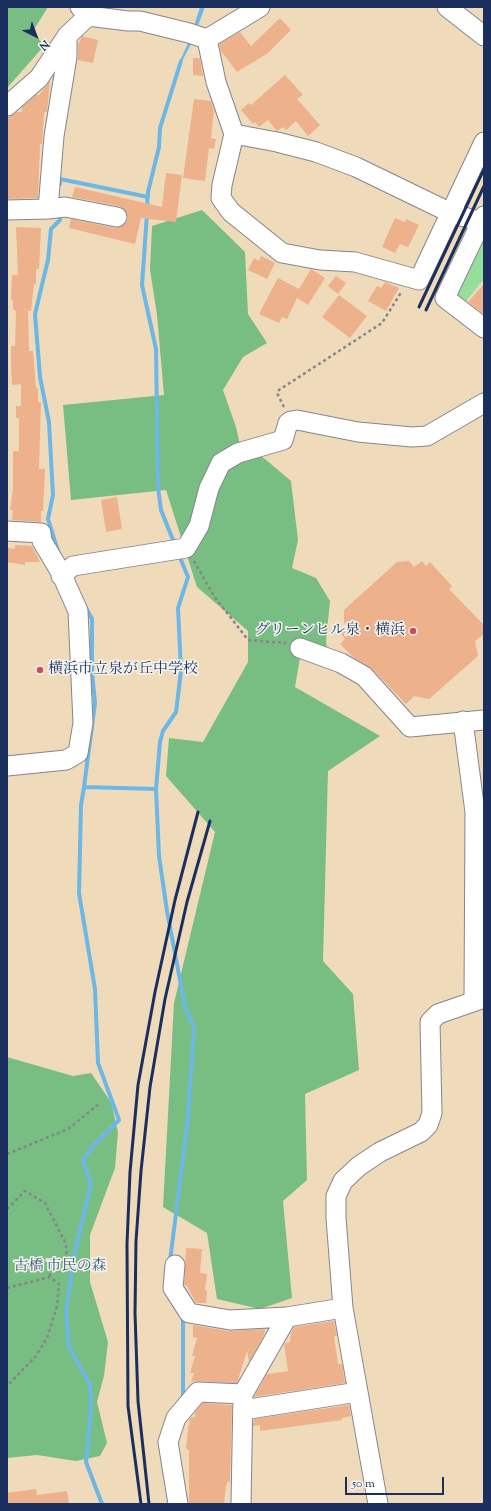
<!DOCTYPE html>
<meta charset="utf-8">
<style>
body{margin:0}
#map{position:relative;width:491px;height:1511px;overflow:hidden;background:#efdbba;font-family:"Sorts Mill Goudy",serif}
canvas{display:block}
.frame{position:absolute;inset:0;border:8px solid #1b2f5e;pointer-events:none}
.north{position:absolute;left:16px;top:16px;width:40px;height:40px;-webkit-text-stroke:3px #f6f6f2;paint-order:stroke;rotate:138deg;font-size:11px;font-weight:700;line-height:16px;text-align:center;color:#1b2f5e}
.north::after{content:'';display:block;margin:auto;width:14px;height:18px;background:#1b2f5e;clip-path:polygon(50% 0,100% 100%,50% 72%,0 100%)}
.scale{position:absolute;left:345px;top:1477px;width:99px;height:18px;box-sizing:border-box;border:2px solid #1b2f5e;border-top:0;padding-left:5px;font-size:12px;line-height:14px;white-space:nowrap;color:#1b2f5e;-webkit-text-stroke:3px #f6f6f2;paint-order:stroke}
</style>
<div id="map">
<canvas width="491" height="1511"></canvas>
<div class="frame"></div>
<div class="north">N</div>
<div class="scale">50 m</div>
</div>
<script>
const context = document.querySelector('canvas').getContext('2d');
context.lineJoin = 'round';
function fillPath(path, color) { context.fillStyle = color; context.fill(path, 'evenodd'); }
const toPath = rows => new Path2D(rows.map(r => 'M' + r).join(''));
function strokePath(path, color, width, dash) { context.strokeStyle = color; context.lineWidth = width; context.lineCap = dash ? 'butt' : 'round'; context.setLineDash(dash || []); context.stroke(path); }
function drawText(font, color, halo, rows, align = 'center') {
  context.font = font + ' "Sorts Mill Goudy","Noto Serif JP",serif'; context.lineWidth = 3; context.setLineDash([]); context.textBaseline = 'middle'; context.strokeStyle = halo; context.fillStyle = color; for (const [text, x, y, turn = 0] of rows) {
    context.save(); context.translate(x, y); context.rotate((+turn || 0) * Math.PI / 180); context.textAlign = isNaN(turn) ? turn : align; if (halo) context.strokeText(text, 0, 0); context.fillText(text, 0, 0); context.restore();
  }
}
fillPath(toPath([
 [484,237,484,279,463,305,453,298]
]), '#96df9a');
fillPath(toPath([
 [7,7,48,7,33,31,44,46,7,88],
 [202,210,245,252,248,314,267,343,243,357,223,390,236,427,240,445,265,459,291,481,298,540,292,568,316,578,330,601,326,641,327,648,303,640,295,687,380,736,328,771,323,961,353,994,359,1070,305,1094,307,1180,283,1201,292,1298,260,1309,217,1299,207,1233,163,1207,174,1003,215,832,166,776,169,738,203,742,248,662,248,631,197,587,166,490,71,500,63,405,164,395,157,315,150,270,152,226],
 [7,1057,73,1076,91,1073,111,1102,118,1132,115,1168,90,1235,90,1282,108,1342,104,1376,97,1402,107,1443,100,1456,76,1461,37,1455,7,1458]
]), '#78be82');
fillPath(toPath([
 [200,7,205,7,191,44,180,65,163,119,178,65,190,39]
]), '#6cb7e5');
strokePath(toPath([
 [60,184,60,179,148,197],
 [147,207,148,192,159,147,160,128,181,61],
 [147,214,142,285,156,349,158,487,161,510,175,545],
 [58,551,48,519,53,495,49,422,40,377,35,314,48,260,51,229,60,220,60,213],
 [84,787,95,703,92,672,92,619,85,606],
 [156,789,159,856,167,911,185,1007,194,1027,188,1118,170,1261],
 [182,1315,183,1318,183,1400],
 [102,1504,86,1462,91,1410,90,1384,69,1347,66,1312,74,1256,91,1184,83,1160,94,1145,119,1120,98,1063,95,989,79,893,81,805,84,787,156,789,160,742,163,731,176,712,181,671,178,608,188,577,179,555]
]), '#6cb7e5', 4);
fillPath(toPath([
 [280,18,291,30,268,53,237,72,221,51,219,44,240,32,251,46],
 [82,36,98,40,93,63,78,60,78,45],
 [193,58,200,58,203,76,193,75],
 [285,75,303,95,297,99,320,125,308,136,296,121,286,130,283,127,277,131,268,120,259,127,255,122,253,124,241,110,249,103,251,105],
 [50,81,47,112,44,112,42,144,40,144,38,198,7,199,8,117,17,112,22,112,22,107,36,95,39,95],
 [194,99,211,101,214,111,211,138,216,139,214,149,209,148,205,181,183,178],
 [166,173,182,175,176,222,141,218,135,244,69,228,71,219,115,228,125,224,128,219,127,213,119,206,72,197,75,187,162,207],
 [395,218,405,222,406,219,419,225,408,247,400,244,395,253,382,247],
 [16,227,41,228,39,269,36,269,36,284,34,284,31,311,28,311,29,351,33,351,36,388,38,388,38,402,41,402,39,469,45,469,43,511,41,511,41,522,12,520,13,510,10,510,13,489,13,451,19,451,19,418,16,418,16,406,21,406,21,384,12,385,11,364,11,346,15,346,16,311,13,309,13,300,11,300,12,275,18,275],
 [261,256,275,263,267,279,248,270,254,258,259,261],
 [311,269,325,278,308,305,297,298,287,319,282,317,279,323,259,314,278,278,299,289],
 [336,276,346,283,338,294,328,286],
 [385,282,399,288,386,311,368,301,377,286,381,288],
 [484,284,484,314,468,302],
 [339,295,367,316,350,338,322,317],
 [117,497,122,529,106,532,101,500],
 [15,545,32,546,40,562,25,562,25,565,7,562,7,548,15,549],
 [409,561,414,567,422,561,426,566,430,562,452,586,449,589,484,625,484,634,475,641,478,656,429,699,414,696,406,704,372,669,353,657,340,644,345,639,341,634,349,628,344,622,344,610,397,562],
 [186,1248,202,1249,200,1273,207,1274,205,1290,207,1291,206,1303,196,1303,187,1286,184,1285],
 [334,1321,337,1336,334,1336,338,1364,342,1364,345,1383,254,1397,267,1374,288,1371,284,1344,290,1342,291,1333,294,1327],
 [193,1325,228,1331,265,1329,264,1335,249,1362,247,1351,237,1383,191,1381,194,1373,190,1373,195,1356,192,1356,197,1338,193,1337],
 [203,1403,232,1405,230,1482,227,1482,227,1485,226,1485,224,1504,189,1504,189,1450,186,1449,188,1429,190,1418,195,1417,195,1412],
 [349,1405,351,1416,342,1418,342,1420,260,1431,260,1425,253,1426,254,1419],
 [36,1489,37,1495,67,1491,69,1503,7,1504,7,1493]
]), '#edb18c');
const minor = toPath([
 [80,7,88,16,128,21,140,21,189,33,207,39,216,82,234,134,222,185,221,198,231,212,282,253,320,260,355,262,419,280,484,142],
 [447,7,484,36],
 [207,39,260,7],
 [7,106,39,78,67,36,88,16],
 [234,134,277,142,316,152,356,167,451,213,481,222,484,226],
 [48,209,54,136,67,57,67,36],
 [7,210,48,209,65,207,117,217],
 [484,216,445,298,484,328],
 [7,531,41,533,42,541,61,573,78,611,83,723,78,753,66,760,7,766],
 [61,576,73,566,186,548,199,526,209,488,221,463,238,453,283,440,288,423,291,421,297,420,358,432,412,437,427,436,484,403],
 [300,648,341,663,364,676,410,727,484,720],
 [463,721,475,812,474,1001],
 [175,1265,173,1288,189,1313,230,1320,287,1317],
 [243,1410,358,1392],
 [178,1504,168,1442,176,1418,198,1392,243,1394],
 [241,1504,243,1394,287,1317,343,1308],
 [378,1504,343,1308,336,1218,336,1196,343,1181,359,1166,380,1152,421,1132,428,1125,432,1113,430,1022,438,1014,484,998]
]);
strokePath(minor, '#85858c', 21);
strokePath(toPath([
 [284,407,277,393,279,390,382,323,402,291],
 [194,561,214,596,248,640,286,643],
 [7,1154,68,1129,100,1103],
 [7,1209,25,1191,45,1203,66,1244,67,1261,49,1266,50,1277],
 [7,1288,50,1277,59,1284,57,1306,47,1338,36,1356,7,1386]
]), '#85858c', 2.5, [3, 3]);
strokePath(minor, '#fff', 19);
strokePath(toPath([
 [419,307,484,169],
 [426,310,484,186],
 [141,1504,128,1406,127,1244,130,1172,138,1085,155,992,175,900,198,812],
 [149,1504,138,1401,135,1313,136,1241,141,1171,150,1087,165,999,187,902,210,821]
]), '#1b2f5e', 3);
for (const [x, y, r, color] of [
 [413,631,4,"#d1495b"],
 [40,670,4,"#d1495b"]
]) { const dot = new Path2D(); dot.arc(x, y, r, 0, 2 * Math.PI); context.fillStyle = color; context.fill(dot); strokePath(dot, '#f6f6f2', 1.5); }
drawText('15px', '#1b2f5e', '#f6f6f2', [
 ["グリーンヒル泉・横浜",405,631],
 ["横浜市立泉が丘中学校",48,670,"left"]
], 'right');
drawText('15px', '#3a5b6d', '#f6f6f2', [
 ["古橋 市民の森",60,1267]
]);
</script>
